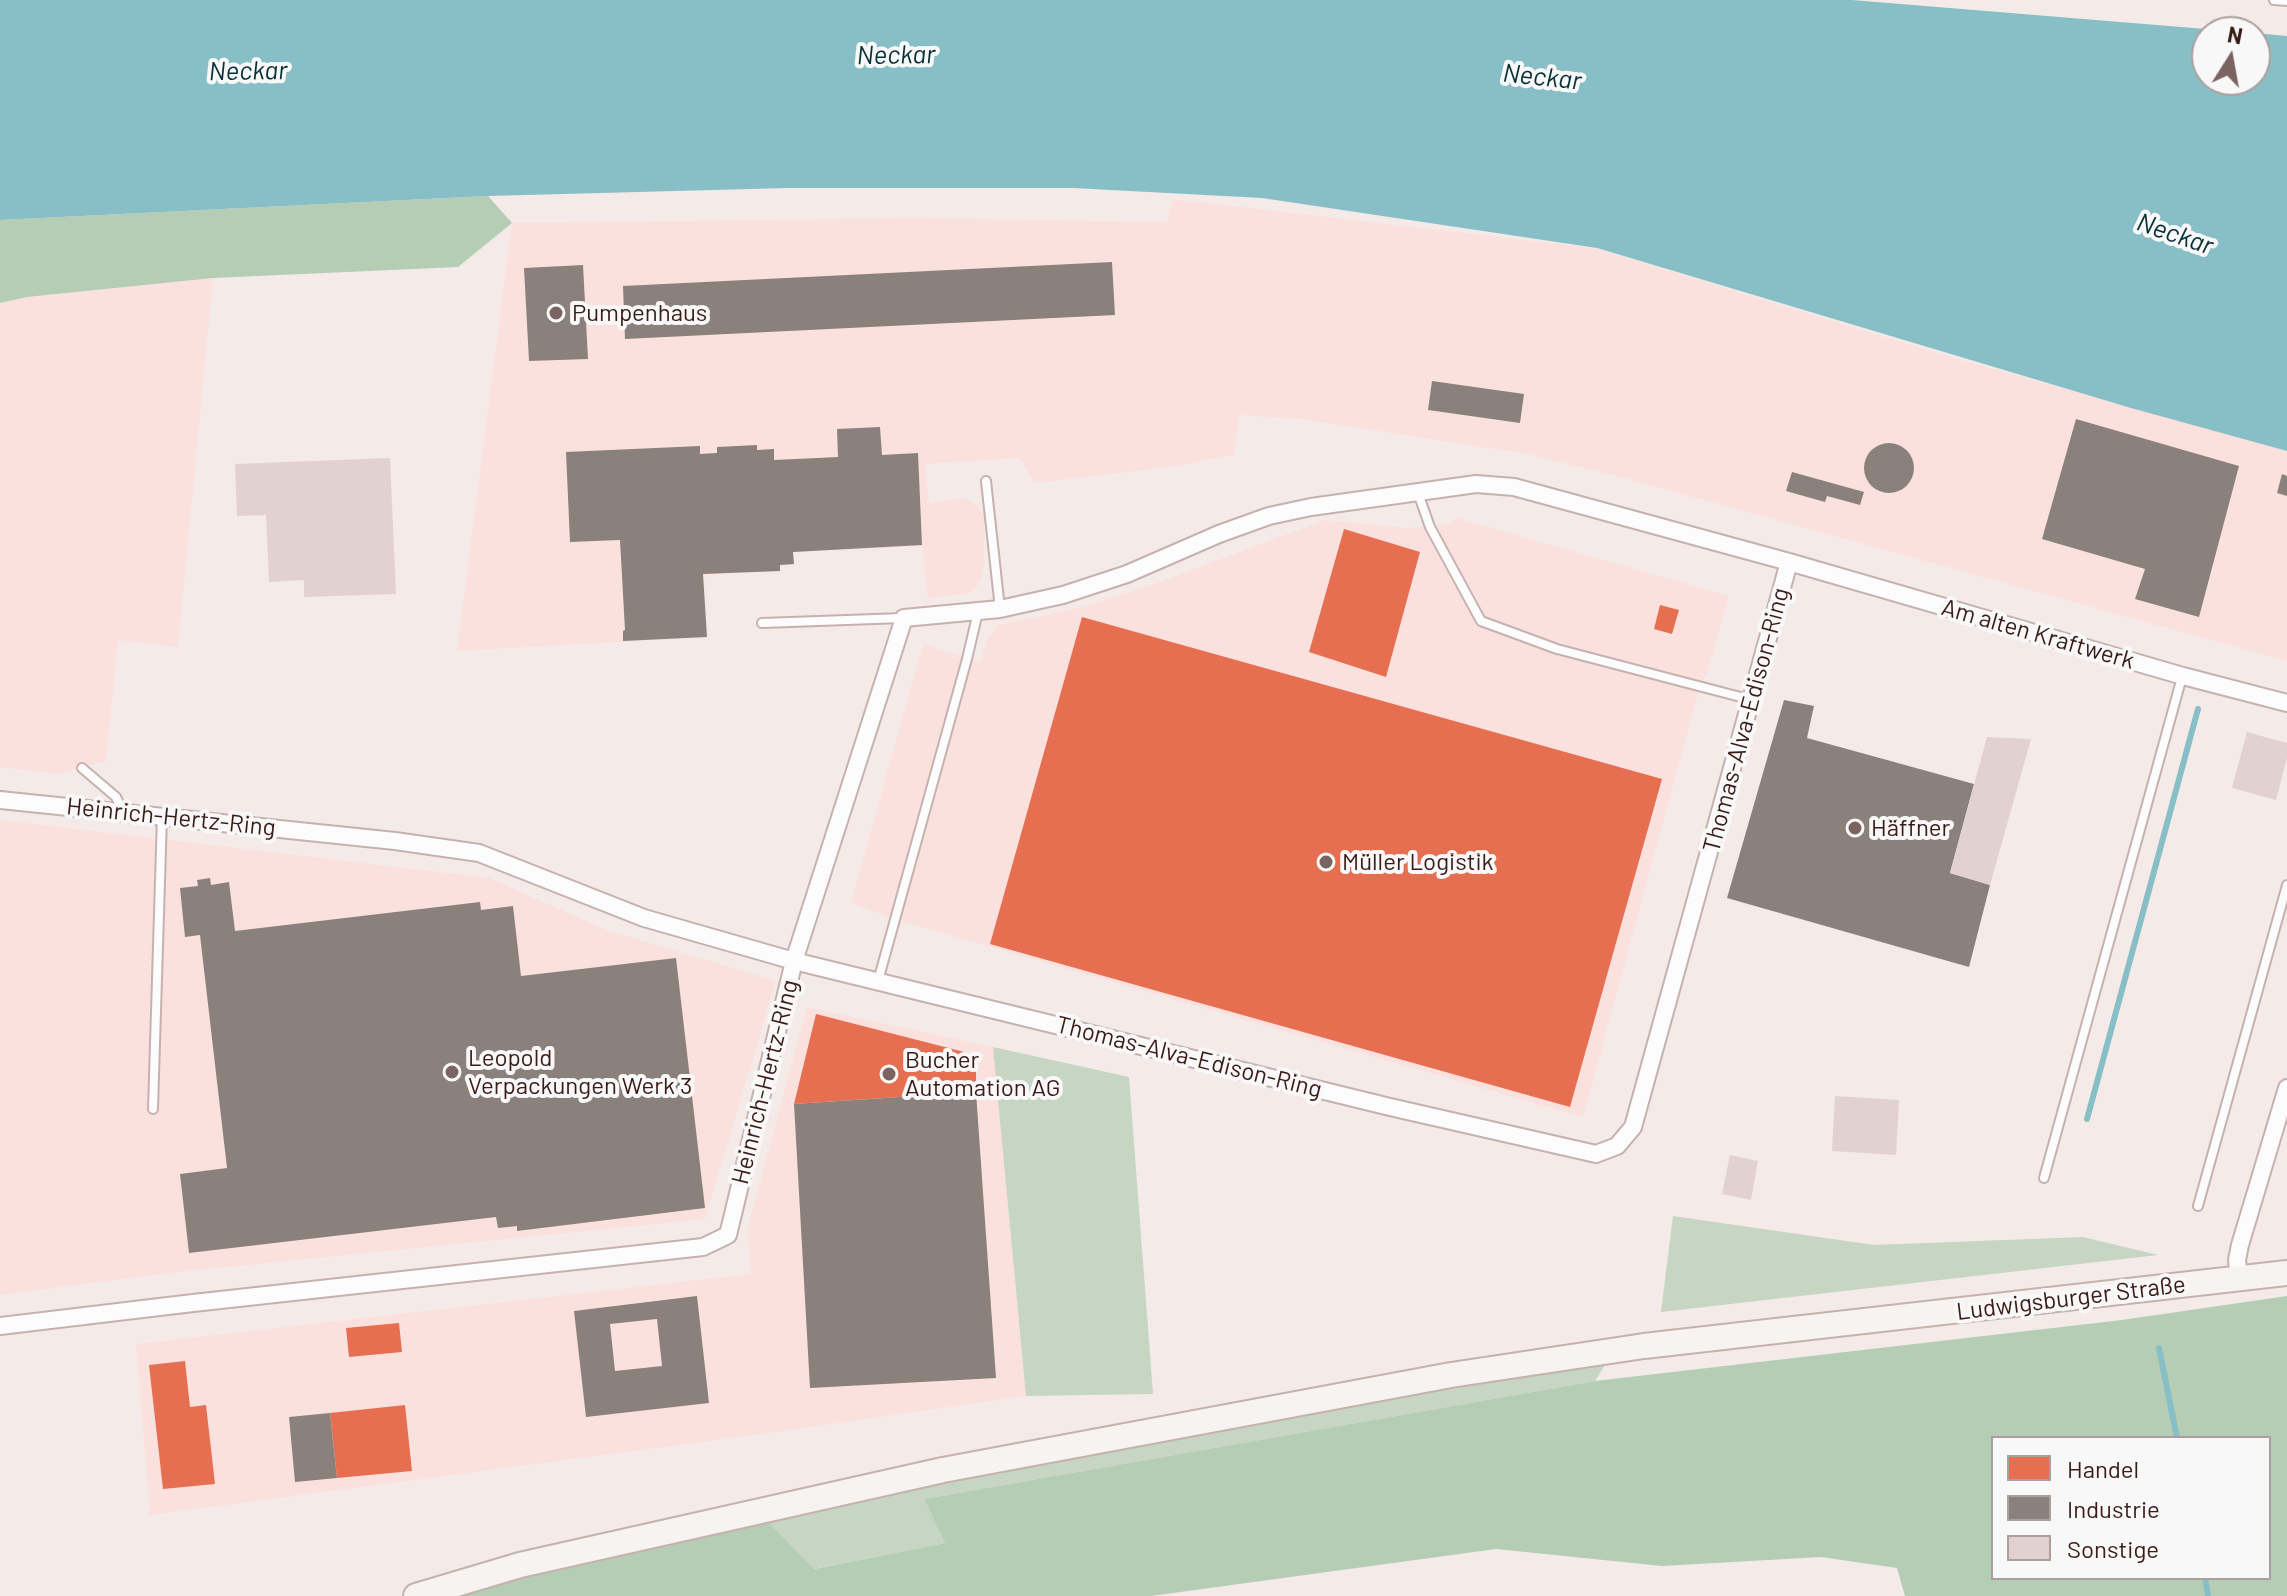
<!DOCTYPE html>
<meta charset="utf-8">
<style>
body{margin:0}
#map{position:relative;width:2287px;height:1596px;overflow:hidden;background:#f4eae8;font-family:Barlow,sans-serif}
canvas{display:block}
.legend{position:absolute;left:1991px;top:1436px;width:280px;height:144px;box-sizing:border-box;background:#f8f8f8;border:2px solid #aca09e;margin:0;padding:10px 14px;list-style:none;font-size:24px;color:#391b17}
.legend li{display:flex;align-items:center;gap:16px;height:40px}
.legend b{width:40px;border:2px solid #aca09e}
.north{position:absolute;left:2191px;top:16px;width:80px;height:80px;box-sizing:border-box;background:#f8f8f8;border:2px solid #aca09e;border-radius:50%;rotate:11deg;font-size:22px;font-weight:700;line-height:32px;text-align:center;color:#391b17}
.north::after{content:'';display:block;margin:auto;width:28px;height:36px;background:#7a6360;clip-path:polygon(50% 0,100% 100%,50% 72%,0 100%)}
</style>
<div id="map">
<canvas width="2287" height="1596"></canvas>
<ul class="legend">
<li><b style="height:22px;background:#e76f51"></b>Handel</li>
<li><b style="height:22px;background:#8a817c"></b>Industrie</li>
<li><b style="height:22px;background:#e1d2d0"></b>Sonstige</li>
</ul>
<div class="north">N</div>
</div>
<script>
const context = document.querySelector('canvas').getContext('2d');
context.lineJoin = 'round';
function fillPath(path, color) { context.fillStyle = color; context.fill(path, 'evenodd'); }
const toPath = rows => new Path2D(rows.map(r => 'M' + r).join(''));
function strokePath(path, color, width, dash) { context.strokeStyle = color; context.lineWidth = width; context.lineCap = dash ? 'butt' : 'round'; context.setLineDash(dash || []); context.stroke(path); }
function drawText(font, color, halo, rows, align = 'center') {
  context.font = font + ' Barlow,sans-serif'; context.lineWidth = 8; context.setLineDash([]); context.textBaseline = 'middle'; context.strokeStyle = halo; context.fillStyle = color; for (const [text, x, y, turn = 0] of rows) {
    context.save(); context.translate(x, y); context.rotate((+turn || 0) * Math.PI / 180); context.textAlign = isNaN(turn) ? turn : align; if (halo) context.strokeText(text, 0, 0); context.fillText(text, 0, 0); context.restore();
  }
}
fillPath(toPath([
 [1172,199,1594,248,1954,358,2287,451,2287,661,1628,479,1527,454,1301,419,1240,415,1234,455,1169,467,1035,483,1019,458,925,464,929,503,963,498,975,503,984,515,984,567,982,579,975,589,966,594,928,598,922,546,794,552,794,564,780,565,780,571,704,575,707,637,457,651,512,223,914,218,1168,222],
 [213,278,178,647,118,640,106,761,58,774,0,767,0,303,27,297],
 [1457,518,1729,596,1706,676,1700,686,1583,1117,894,919,851,903,923,644,980,663,988,638,998,625,1079,608,1149,586,1325,520,1406,528,1445,525],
 [0,820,489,878,604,929,776,981,705,1219,169,1273,0,1295],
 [807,1007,993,1047,1026,1396,762,1434,150,1515,136,1344,751,1274,748,1227]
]), '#fae1dd');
fillPath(toPath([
 [993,1047,1129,1077,1153,1394,1026,1396],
 [1673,1216,1874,1245,2083,1237,2158,1255,1661,1312],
 [1605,1365,1595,1381,924,1499,945,1543,813,1569,762,1516,1452,1383]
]), '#c6d6c3');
fillPath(toPath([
 [488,196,512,223,458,267,213,278,27,297,0,303,0,220],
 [2287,1296,2287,1596,1905,1596,1897,1568,1821,1557,1662,1566,1496,1549,1151,1596,445,1596,762,1516,814,1569,945,1543,924,1499,1595,1381,2122,1320],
 [1993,1438,2269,1438,2269,1578,1993,1578]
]), '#b5cdb4');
fillPath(toPath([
 [0,0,1852,0,2242,32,2207,32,2207,80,2255,80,2255,33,2287,36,2287,451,2131,408,1597,248,1262,198,1073,188,788,188,488,196,0,220]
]), '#88bfc7');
fillPath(toPath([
 [1344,529,1420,552,1386,677,1309,652],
 [1660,605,1679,610,1672,634,1654,629],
 [1082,617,1662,779,1570,1107,990,944],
 [816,1014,976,1055,976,1092,794,1104],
 [399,1323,402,1352,349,1357,346,1328],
 [185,1361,190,1407,206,1405,215,1484,163,1489,149,1365],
 [405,1405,412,1471,337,1478,330,1413]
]), '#e76f51');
fillPath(toPath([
 [1112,262,1115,315,625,339,623,286],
 [583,265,588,359,529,361,524,268],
 [1432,381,1524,394,1520,423,1428,410],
 [2076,419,2239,466,2199,617,2135,599,2145,569,2042,539],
 [880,427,882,455,918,453,922,545,793,552,794,564,780,565,780,571,703,574,707,637,623,641,623,631,625,630,620,540,570,542,566,452,700,446,700,454,717,453,717,447,757,445,757,450,774,449,774,460,838,457,837,429],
 '1864 468a25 25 0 1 1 50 0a25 25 0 1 1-50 0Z',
 [1792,472,1864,492,1860,505,1827,496,1825,502,1786,491],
 [2282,474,2287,476,2287,496,2277,493],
 [1784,700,1814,706,1807,738,1974,784,1950,873,1990,885,1969,967,1727,898],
 [210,878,211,885,229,882,235,931,480,902,481,910,513,906,521,976,676,958,705,1208,517,1231,517,1226,498,1228,496,1217,189,1253,180,1174,227,1168,200,935,185,937,180,888,198,886,197,880],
 [976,1092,996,1378,810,1388,794,1104],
 [697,1296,709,1403,586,1417,574,1311],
 [657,1319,662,1366,615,1371,610,1324],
 [330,1413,337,1478,295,1482,289,1417]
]), '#8a817c');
strokePath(toPath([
 [2087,1119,2198,709],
 [2159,1348,2177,1438],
 [2205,1578,2208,1596]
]), '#88bfc7', 6);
fillPath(toPath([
 [390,458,396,594,304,597,304,580,269,582,266,515,237,516,235,464],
 [2247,732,2287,743,2287,758,2276,800,2232,788],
 [1987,737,2031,739,1990,885,1950,873],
 [1835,1096,1899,1100,1896,1155,1832,1151],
 [1730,1155,1758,1161,1751,1200,1722,1194]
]), '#e1d2d0');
const lane = toPath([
 [2274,0,2287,1],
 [986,481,1000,609],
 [1418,493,1430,527,1481,621,1557,649,1752,700],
 [762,623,903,618],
 [82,768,116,797,123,812],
 [878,981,967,659,978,612],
 [153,1109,162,816],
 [2044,1178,2182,677],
 [2198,1206,2287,885]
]);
const street = toPath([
 [0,800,395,841,479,853,644,918,794,961,1390,1107,1596,1154,1617,1146,1633,1127,1789,562],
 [2239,1279,2237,1260,2240,1245,2287,1088],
 [0,1326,193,1303,703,1247,728,1235,794,961,904,618,1000,609,1063,595,1127,574,1219,534,1269,516,1311,507,1476,484,1514,487,1789,562,2183,676,2287,703]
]);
const secondary = toPath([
 [416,1596,520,1565,943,1470,1451,1375,1644,1346,2287,1273]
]);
strokePath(lane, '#c5b2af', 12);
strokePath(street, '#c5b2af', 20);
strokePath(secondary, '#c5b2af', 28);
strokePath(lane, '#fdfcfc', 8);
strokePath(street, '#fdfcfc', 16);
strokePath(secondary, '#f7f3f0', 24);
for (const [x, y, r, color] of [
 [556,313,8,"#7a6360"],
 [1855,828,8,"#7a6360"],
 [1326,862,8,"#7a6360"],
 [452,1072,8,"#7a6360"],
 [889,1074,8,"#7a6360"]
]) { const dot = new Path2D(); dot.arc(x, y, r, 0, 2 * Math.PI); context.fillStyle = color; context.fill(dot); strokePath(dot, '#f8f8f8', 3); }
drawText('24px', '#391b17', '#f8f8f8', [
 ["Pumpenhaus",572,313],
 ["Häffner",1871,828],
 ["Müller Logistik",1342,862],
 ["Leopold",468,1058],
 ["Verpackungen Werk 3",468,1086],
 ["Bucher",905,1060],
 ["Automation AG",905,1088]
], 'left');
drawText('24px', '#391b17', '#f8f8f8', [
 ["Am alten Kraftwerk",2038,634,16],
 ["Thomas-Alva-Edison-Ring",1746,720,-75],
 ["Heinrich-Hertz-Ring",171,817,6],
 ["Thomas-Alva-Edison-Ring",1189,1057,14],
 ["Heinrich-Hertz-Ring",765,1082,-76],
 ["Ludwigsburger Straße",2071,1298,-7]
]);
drawText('italic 26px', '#063137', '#f8f8f8', [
 ["Neckar",896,55,-1],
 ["Neckar",248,71,-1],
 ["Neckar",1542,77,6],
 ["Neckar",2175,234,19]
]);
</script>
